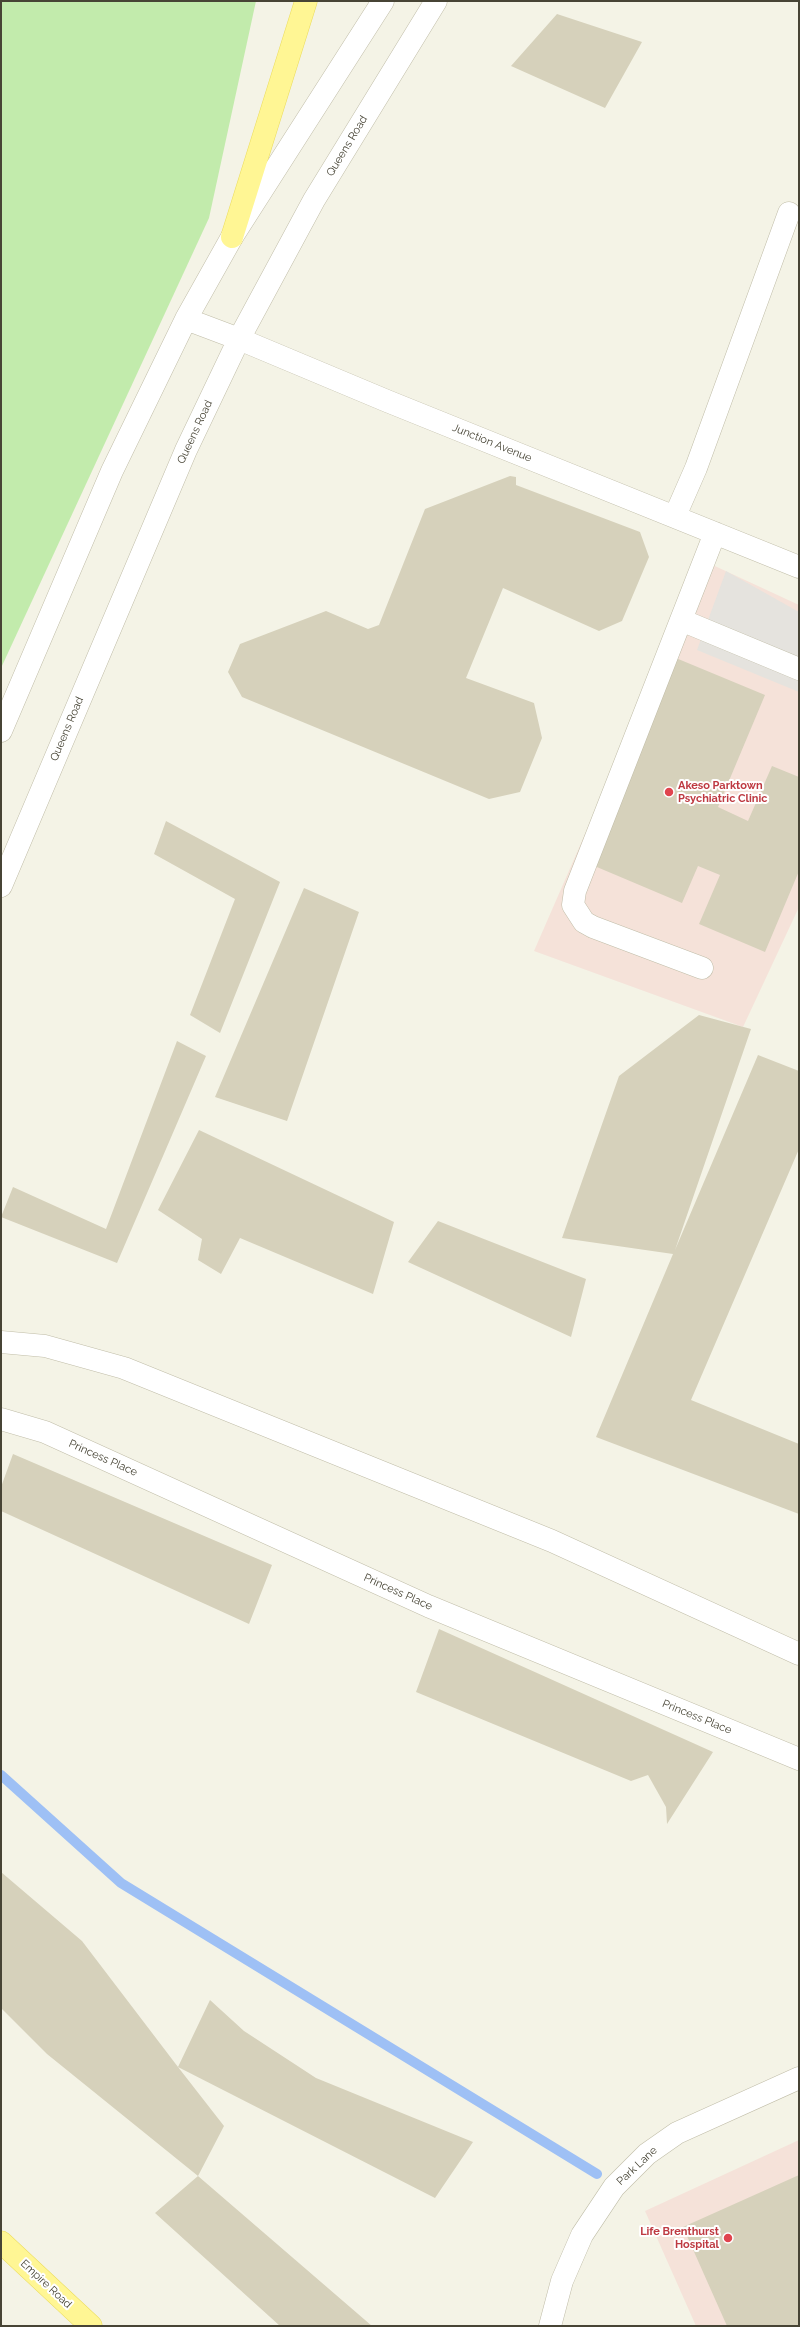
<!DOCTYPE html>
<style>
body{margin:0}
#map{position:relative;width:800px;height:2327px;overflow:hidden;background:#f4f3e6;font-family:Raleway,sans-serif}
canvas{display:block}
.frame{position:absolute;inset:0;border:2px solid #474435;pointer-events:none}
</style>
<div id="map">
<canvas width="800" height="2327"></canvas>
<div class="frame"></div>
</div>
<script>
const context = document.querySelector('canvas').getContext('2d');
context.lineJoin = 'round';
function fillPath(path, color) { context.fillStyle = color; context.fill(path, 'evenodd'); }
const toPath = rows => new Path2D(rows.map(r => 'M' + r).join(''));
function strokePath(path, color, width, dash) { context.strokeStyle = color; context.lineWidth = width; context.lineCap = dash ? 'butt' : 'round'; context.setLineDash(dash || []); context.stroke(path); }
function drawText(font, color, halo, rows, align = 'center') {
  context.font = font + ' Raleway,sans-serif'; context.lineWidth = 4; context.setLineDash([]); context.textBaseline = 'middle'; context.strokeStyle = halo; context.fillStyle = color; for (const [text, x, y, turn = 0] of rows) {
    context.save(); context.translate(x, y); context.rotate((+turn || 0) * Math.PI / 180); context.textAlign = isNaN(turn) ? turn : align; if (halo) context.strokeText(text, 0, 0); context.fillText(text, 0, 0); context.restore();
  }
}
fillPath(toPath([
 [704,561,799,605,799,907,743,1027,534,951],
 [799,2140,799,2326,696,2326,645,2211]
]), '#f5e2d9');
fillPath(toPath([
 [1,1,256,1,209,218,1,668]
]), '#c2ebac');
fillPath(toPath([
 [726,571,799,612,799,692,697,650]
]), '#e5e3de');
strokePath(toPath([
 [1,1775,121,1883,597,2174]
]), '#9ec0f5', 10);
fillPath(toPath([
 [557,14,642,42,605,108,511,66],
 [510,476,516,477,516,485,640,532,649,557,622,621,599,631,503,588,466,678,534,703,542,738,520,792,489,799,242,697,228,672,240,644,326,611,368,629,379,625,425,509],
 [671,656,765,695,718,807,748,821,772,766,799,777,799,871,765,952,699,924,720,875,698,866,682,903,585,862],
 [166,821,280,882,220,1033,190,1015,235,899,154,854],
 [304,888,359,912,287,1121,215,1097],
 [699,1015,751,1029,675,1250,758,1055,799,1071,799,1149,691,1400,799,1444,799,1514,596,1437,673,1254,562,1238,619,1076],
 [177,1041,206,1056,117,1263,1,1217,13,1187,106,1229],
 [199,1130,394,1222,373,1294,240,1238,221,1274,198,1260,202,1239,158,1210],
 [438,1221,586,1279,571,1337,408,1262],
 [13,1454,272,1565,249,1624,1,1511,1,1487],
 [439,1629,713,1752,667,1824,666,1807,648,1775,631,1781,416,1692],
 [1,1872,82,1941,178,2067,210,2000,244,2031,316,2078,473,2142,435,2198,178,2067,224,2126,198,2176,47,2054,1,2008],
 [799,2175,799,2326,727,2326,683,2227],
 [198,2176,372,2326,280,2326,155,2213]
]), '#d6d1bb');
const minor = toPath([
 [186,319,239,339,387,401,799,567],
 [675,516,696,468,789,213],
 [681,620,799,669],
 [1,731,112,471,186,319,232,237,383,1],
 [1,886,186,450,239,339,314,200,436,1],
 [702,968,593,927,584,922,573,905,575,891,715,533],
 [1,1342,45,1346,124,1368,552,1541,799,1654],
 [1,1419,45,1432,428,1606,799,1759],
 [550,2326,562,2281,582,2235,614,2187,647,2154,677,2133,799,2078]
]);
const major = toPath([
 [232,237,306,1],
 [1,2242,91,2326]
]);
strokePath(minor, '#c0bda8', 23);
strokePath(major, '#ebdc5d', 23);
strokePath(minor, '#fff', 22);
strokePath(major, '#fff694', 22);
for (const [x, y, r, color] of [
 [669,792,5,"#e0444e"],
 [728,2238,5,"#e0444e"]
]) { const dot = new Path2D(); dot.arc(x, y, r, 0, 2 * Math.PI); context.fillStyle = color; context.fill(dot); strokePath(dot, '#fff', 1.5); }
drawText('11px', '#474435', '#fff', [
 ["Queens Road",347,146,-59],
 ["Queens Road",195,432,-65],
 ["Junction Avenue",492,443,22],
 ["Queens Road",67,729,-67],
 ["Princess Place",103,1458,24],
 ["Princess Place",398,1592,24],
 ["Princess Place",697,1717,22],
 ["Park Lane",637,2166,-43],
 ["Empire Road",46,2284,43]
]);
drawText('bold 11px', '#be3a42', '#fff', [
 ["Akeso Parktown",678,786],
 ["Psychiatric Clinic",678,799],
 ["Life Brenthurst",719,2232,"right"],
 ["Hospital",719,2245,"right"]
], 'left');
</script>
